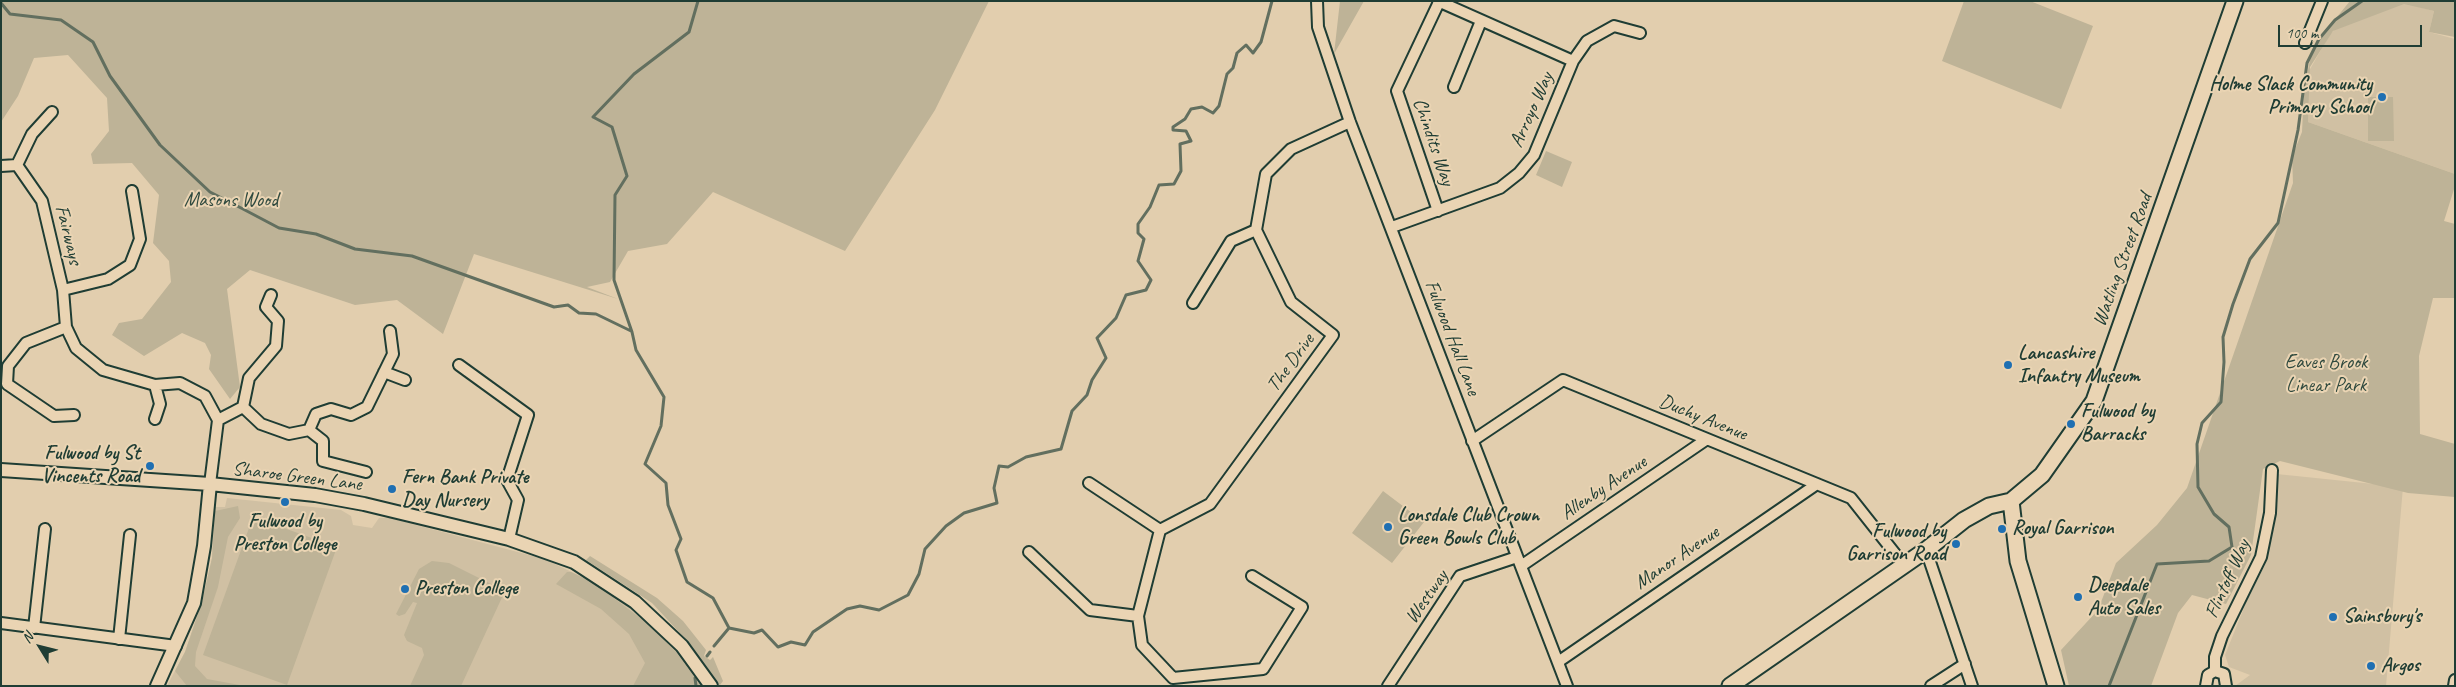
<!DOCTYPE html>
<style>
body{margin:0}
#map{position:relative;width:2456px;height:687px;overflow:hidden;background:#e2ceae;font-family:Caveat,sans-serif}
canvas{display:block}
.frame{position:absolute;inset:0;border:2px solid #1f3d34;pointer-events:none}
.north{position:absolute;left:15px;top:622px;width:50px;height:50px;-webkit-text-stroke:4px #ead4b3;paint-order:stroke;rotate:306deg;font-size:14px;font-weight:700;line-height:20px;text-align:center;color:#1f3d34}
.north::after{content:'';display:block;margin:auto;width:18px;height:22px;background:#1f3d34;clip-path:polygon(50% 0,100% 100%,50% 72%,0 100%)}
.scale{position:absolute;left:2278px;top:25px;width:144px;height:22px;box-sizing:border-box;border:2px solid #1f3d34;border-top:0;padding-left:6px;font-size:15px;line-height:18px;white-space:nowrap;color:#1f3d34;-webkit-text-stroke:4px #ead4b3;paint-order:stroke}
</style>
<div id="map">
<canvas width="2456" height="687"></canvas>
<div class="frame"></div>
<div class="north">N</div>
<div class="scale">100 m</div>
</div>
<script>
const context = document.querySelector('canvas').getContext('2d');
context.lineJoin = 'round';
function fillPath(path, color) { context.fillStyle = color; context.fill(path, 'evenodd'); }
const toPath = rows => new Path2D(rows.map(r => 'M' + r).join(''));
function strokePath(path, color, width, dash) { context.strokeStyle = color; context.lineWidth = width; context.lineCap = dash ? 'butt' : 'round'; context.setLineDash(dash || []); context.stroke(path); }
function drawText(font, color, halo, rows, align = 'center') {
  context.font = font + ' Caveat,sans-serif'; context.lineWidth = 4; context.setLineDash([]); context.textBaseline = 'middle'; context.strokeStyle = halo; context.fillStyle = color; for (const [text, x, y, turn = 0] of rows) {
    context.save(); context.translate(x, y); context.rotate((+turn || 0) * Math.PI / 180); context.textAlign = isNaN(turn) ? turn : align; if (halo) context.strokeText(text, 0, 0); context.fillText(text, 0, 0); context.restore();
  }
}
fillPath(toPath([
 [2404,3,2434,11,2429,32,2455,39,2455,174,2308,122,2309,71,2330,34,2337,28],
 [2267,473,2403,487,2386,686,2235,686,2250,675,2229,667,2225,655,2269,546],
 [227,498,341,510,351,516,353,525,372,528,379,518,390,518,544,559,591,581,647,620,676,649,694,672,692,686,167,686,185,652,202,602,212,558,215,507,225,507]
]), '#d0c0a3');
fillPath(toPath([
 [1,1,989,1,935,110,845,251,713,192,667,244,628,251,610,282,587,287,618,299,474,254,443,334,397,300,355,305,250,270,227,289,240,387,230,399,209,369,211,355,205,343,182,333,144,356,112,335,119,323,142,319,171,282,169,261,153,243,159,195,132,163,93,164,91,154,109,131,107,98,68,55,34,58,18,96,1,122],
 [1340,1,1364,1,1334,54],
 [1964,1,2030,1,2093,26,2061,109,1942,61],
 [2350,1,2455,1,2455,37,2429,32,2434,11,2404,4,2333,31,2310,67,2308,122,2455,174,2455,186,2444,221,2455,224,2455,298,2433,298,2419,356,2420,434,2455,444,2455,497,2408,493,2280,461,2263,469,2251,555,2226,604,2192,595,2178,613,2151,686,2069,686,2061,650,2098,610,2116,563,2157,525,2187,488,2293,183,2292,157,2302,132,2304,90,2310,60,2319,39],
 [2393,97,2394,141,2368,141,2368,97],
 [1546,151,1572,162,1562,187,1536,175],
 [1383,491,1424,522,1392,563,1352,533],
 [238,506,240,518,228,537,218,587,196,652,195,666,207,679,245,686,187,686,175,671,185,652,202,602,212,558,215,511],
 [253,517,337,547,287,685,203,655],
 [590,556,657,598,683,621,706,650,704,656,710,660,713,657,723,681,720,685,716,683,691,645,652,603,586,560],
 [432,561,449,563,505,591,461,686,410,686,424,655,422,648,407,641,404,635,417,603,413,602,405,614,399,616,396,614,419,569],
 [567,572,571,572,594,583,648,624,676,652,701,686,633,686,645,663,629,634,601,609,556,584]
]), '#beb397');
strokePath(toPath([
 [698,1,689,32,634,74,593,117,612,127,627,176,615,195,614,280,632,332,636,350,664,397,661,426,645,464,666,483,668,505,681,539,676,550,687,582,713,598,729,628,714,646],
 [1,3,10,14,61,20,93,42,110,76,160,145,210,192,243,209,279,228,316,234,355,249,412,256,554,307,568,305,579,313,596,314,631,331],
 [729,628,754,633,762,630,778,647,791,642,805,645,813,632,847,609,860,606,879,610,908,595,919,574,925,549,946,526,964,513,997,503,994,488,999,466,1008,467,1026,457,1061,449,1072,411,1087,395,1092,380,1106,358,1097,338,1116,318,1126,295,1146,290,1151,280,1138,261,1144,239,1138,233,1138,224,1150,207,1159,185,1174,184,1181,171,1180,144,1191,141,1186,131,1173,130,1173,127,1185,119,1191,109,1202,107,1213,113,1219,106,1227,74,1233,68,1237,53,1246,45,1253,53,1261,42,1272,1],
 [707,656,710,652],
 [695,678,696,686],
 [2109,686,2157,564,2209,561,2232,547,2229,527,2214,514,2198,487,2197,444,2202,423,2221,402,2224,362,2223,337,2233,304,2250,259,2278,223,2298,130,2307,63,2319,39,2335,20,2362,1]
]), '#626f5f', 3);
const minor = toPath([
 [1317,1,1318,27,1350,122,1567,686],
 [1438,1,1573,61],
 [2305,43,2322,1],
 [1454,87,1481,21],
 [17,165,32,134,52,112],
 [1,166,17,165,42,201,63,290,66,327,76,348,103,370,155,385,180,383,205,396,218,420,210,484],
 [1438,211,1397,91,1439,2],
 [1392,227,1500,188,1519,173,1534,155,1573,61,1587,41,1614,26,1640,33],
 [63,290,108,279,130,265,140,239,132,191],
 [1193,303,1231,241,1256,230],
 [66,327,26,343,8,366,7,384,54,416,74,415],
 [459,365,528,415,507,480,518,500,509,539],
 [384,372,405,380],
 [243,407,261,424,289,434,309,430,323,441,323,461,366,472],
 [155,419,160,404,155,385],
 [218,420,243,407,249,378,276,346,278,321,266,307,271,295],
 [309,430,316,414,331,409,351,415,367,407,393,354,390,331],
 [1472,441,1563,380,1851,498,1904,565],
 [1089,483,1160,530],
 [1926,550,1972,686],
 [1029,552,1090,610,1138,616,1160,530,1210,504,1333,335,1291,302,1256,230,1266,174,1291,149,1350,122],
 [1521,566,1707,439],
 [1138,616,1142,645,1173,678,1263,669,1302,607,1252,576],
 [1,623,176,646],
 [34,628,45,529],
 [119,639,130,535],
 [1558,662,1817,484],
 [2215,671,2215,657,2222,636,2261,557,2270,513,2272,470],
 [1388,686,1460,576,1517,557],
 [1931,686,1965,664],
 [2206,686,2208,675,2215,671,2224,674,2226,686],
 [2454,686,2455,680]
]);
const tertiary = toPath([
 [1,470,210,484,315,495,364,504,509,539,574,562,635,602,682,646,711,686],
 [157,686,194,603,204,546,210,484]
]);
const secondary = toPath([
 [2011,501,2018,561,2056,686],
 [1730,686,1926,550,1964,520,1989,506,2011,501,2042,475,2094,401,2235,1]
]);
strokePath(minor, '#1f3d34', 14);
strokePath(tertiary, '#1f3d34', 16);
strokePath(secondary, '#1f3d34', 19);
strokePath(minor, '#ead4b3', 10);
strokePath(tertiary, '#ead4b3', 12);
strokePath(secondary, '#ead4b3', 15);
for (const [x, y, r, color] of [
 [2382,97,5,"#1f6fb2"],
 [2008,365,5,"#1f6fb2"],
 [2071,424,5,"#1f6fb2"],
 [150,466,5,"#1f6fb2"],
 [392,489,5,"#1f6fb2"],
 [285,502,5,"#1f6fb2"],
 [1388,527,5,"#1f6fb2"],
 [2002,529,5,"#1f6fb2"],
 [1956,544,5,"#1f6fb2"],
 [405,589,5,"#1f6fb2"],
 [2078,597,5,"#1f6fb2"],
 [2333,617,5,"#1f6fb2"],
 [2371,666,5,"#1f6fb2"]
]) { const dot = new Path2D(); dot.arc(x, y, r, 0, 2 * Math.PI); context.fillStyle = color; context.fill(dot); strokePath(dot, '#ead4b3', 2); }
drawText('bold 20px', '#1f3d34', '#ead4b3', [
 ["Holme Slack Community",2372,85,"right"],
 ["Primary School",2372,108,"right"],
 ["Lancashire",2018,354],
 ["Infantry Museum",2018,377],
 ["Fulwood by",2081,412],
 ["Barracks",2081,435],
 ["Fulwood by St",140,454,"right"],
 ["Vincents Road",140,477,"right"],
 ["Fern Bank Private",402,478],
 ["Day Nursery",402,501],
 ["Lonsdale Club Crown",1398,516],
 ["Green Bowls Club",1398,539],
 ["Fulwood by",285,522,"center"],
 ["Preston College",285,545,"center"],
 ["Royal Garrison",2012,529],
 ["Fulwood by",1946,532,"right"],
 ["Garrison Road",1946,555,"right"],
 ["Deepdale",2088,586],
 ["Auto Sales",2088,609],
 ["Preston College",415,589],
 ["Sainsbury's",2343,617],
 ["Argos",2381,666]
], 'left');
drawText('20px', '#1f3d34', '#ead4b3', [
 ["Arroyo Way",1532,110,-66],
 ["Chindits Way",1433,142,71],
 ["Fairways",68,235,76],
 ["Watling Street Road",2123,260,-70],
 ["Fulwood Hall Lane",1452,338,69],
 ["The Drive",1291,363,-54],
 ["Duchy Avenue",1703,418,22],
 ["Sharoe Green Lane",297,477,7],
 ["Allenby Avenue",1604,488,-34],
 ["Manor Avenue",1677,558,-34],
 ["Flintoff Way",2228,579,-66],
 ["Westway",1427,597,-55]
]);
drawText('20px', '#2f493e', '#ead4b3', [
 ["Masons Wood",231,201],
 ["Eaves Brook",2326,363],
 ["Linear Park",2326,386]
]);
</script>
